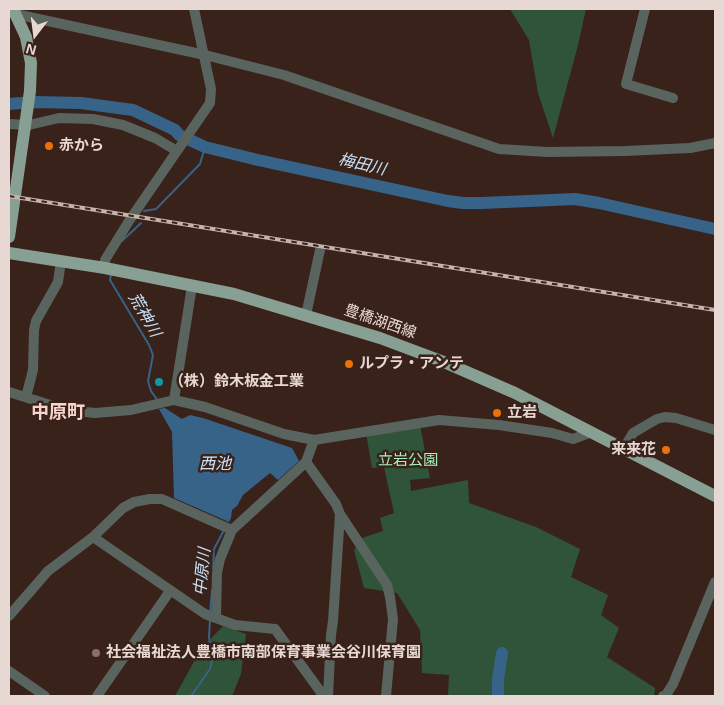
<!DOCTYPE html>
<meta charset="utf-8">
<style>
body{margin:0}
#map{position:relative;width:724px;height:705px;overflow:hidden;background:#39221a;font-family:Arial,sans-serif}
canvas{display:block}
.frame{position:absolute;inset:0;border:10px solid #e8d8d3;pointer-events:none}
.north{position:absolute;left:10px;top:10px;width:50px;height:50px;-webkit-text-stroke:4px #39221a;paint-order:stroke;rotate:195deg;font-size:14px;font-weight:700;line-height:20px;text-align:center;color:#e8d8d3}
.north::after{content:'';display:block;margin:auto;width:18px;height:22px;background:#e8d8d3;clip-path:polygon(50% 0,100% 100%,50% 72%,0 100%)}
</style>
<div id="map">
<canvas width="724" height="705"></canvas>
<div class="frame"></div>
<div class="north">N</div>
</div>
<script>
const context = document.querySelector('canvas').getContext('2d');
context.lineJoin = 'round';
function fillPath(path, color) { context.fillStyle = color; context.fill(path, 'evenodd'); }
const toPath = rows => new Path2D(rows.map(r => 'M' + r).join(''));
function strokePath(path, color, width, dash) { context.strokeStyle = color; context.lineWidth = width; context.lineCap = dash ? 'butt' : 'round'; context.setLineDash(dash || []); context.stroke(path); }
function drawText(font, color, halo, rows, align = 'center') {
  context.font = font + ' Arial,"Noto Sans JP",sans-serif'; context.lineWidth = 5; context.setLineDash([]); context.textBaseline = 'middle'; context.strokeStyle = halo; context.fillStyle = color; for (const [text, x, y, turn = 0] of rows) {
    context.save(); context.translate(x, y); context.rotate((+turn || 0) * Math.PI / 180); context.textAlign = isNaN(turn) ? turn : align; if (halo) context.strokeText(text, 0, 0); context.fillText(text, 0, 0); context.restore();
  }
}
fillPath(toPath([
 [510,9,586,9,578,45,553,138,538,93,529,40],
 [420,425,430,478,410,480,411,491,468,480,469,503,536,527,580,549,571,577,608,595,601,615,619,628,607,657,655,688,654,696,448,696,449,675,422,673,420,630,397,593,364,588,354,550,362,538,383,531,380,518,394,513,384,467,372,468,366,433],
 [223,626,246,634,241,674,232,696,175,696,201,649]
]), '#30543a');
fillPath(toPath([
 [165,408,182,419,190,415,203,418,292,448,299,461,278,480,270,473,243,495,237,506,232,510,231,518,229,522,174,498,172,432,159,409]
]), '#376388');
strokePath(toPath([
 [144,211,156,209,200,164,205,147],
 [122,241,141,223],
 [111,275,110,280,149,345,153,355,148,381,151,391,158,401],
 [213,568,214,549,224,530],
 [210,613,212,590],
 [191,696,210,669,212,661,209,637,210,620]
]), '#376388', 2);
strokePath(toPath([
 [9,104,34,102,81,103,133,110,175,130,179,135,205,147,258,160,448,201,463,203,482,203,575,199,599,203,715,229],
 [498,696,498,679,502,653]
]), '#376388', 12);
strokePath(toPath([
 [645,9,626,84,673,98],
 [11,13,205,55,284,75,499,149,547,152,625,151,690,148,715,143],
 [9,124,29,125,59,118,93,119,123,125,155,138,177,151],
 [105,268,105,260,129,221,210,103,211,89,194,9],
 [306,315,320,250],
 [9,392,66,410,95,413,131,410,174,400,205,407,284,434,314,440,439,420,499,425,552,433,573,439,592,432],
 [26,397,33,370,34,330,36,321,58,282,61,261],
 [174,400,192,286],
 [624,448,633,433,657,419,665,417,676,418,715,430],
 [306,462,336,504,340,514,387,585,390,597,393,619,386,696],
 [93,537,205,614,235,625,275,629,320,691,328,696],
 [9,616,48,571,93,537,123,508,134,502,150,499,162,499,232,530],
 [216,617,217,573,220,559,232,530,306,462,314,440],
 [9,671,45,696],
 [97,696,170,591],
 [328,696,331,635,333,621,340,514],
 [663,696,666,695,673,684,715,582]
]), '#59645e', 10);
strokePath(toPath([
 [9,237,30,91,31,63,26,37,13,9],
 [9,253,105,268,234,294,380,338,444,362,515,393,715,496]
]), '#88a093', 12);
const rail = toPath([
 [9,196,715,310]
]);
strokePath(rail, '#c5b3ae', 4);
strokePath(rail, '#39221a', 2, [5.5]);
for (const [x, y, r, color] of [
 [49,146,5,"#e8710a"],
 [349,364,5,"#e8710a"],
 [159,382,5,"#0f9aa8"],
 [497,413,5,"#e8710a"],
 [666,450,5,"#e8710a"],
 [96,653,5,"#8d6e63"]
]) { const dot = new Path2D(); dot.arc(x, y, r, 0, 2 * Math.PI); context.fillStyle = color; context.fill(dot); strokePath(dot, '#39221a', 2); }
drawText('bold 15px', '#e8d8d3', '#39221a', [
 ["赤から",59,146],
 ["ルプラ・アンテ",359,364],
 ["（株）鈴木板金工業",169,382],
 ["立岩",507,413],
 ["来来花",656,450,"right"],
 ["社会福祉法人豊橋市南部保育事業会谷川保育園",106,653]
], 'left');
drawText('15px', '#e8d8d3', '#39221a', [
 ["豊橋湖西線",380,322,19]
]);
drawText('15px', '#a6f2bb', '#39221a', [
 ["立岩公園",408,461]
]);
drawText('italic 16px', '#c7e2f9', '#39221a', [
 ["梅田川",362,165,13],
 ["荒神川",144,315,60],
 ["西池",215,465],
 ["中原川",203,572,-84]
]);
drawText('bold 18px', '#f7d5cc', '#39221a', [
 ["中原町",58,413]
]);
</script>
